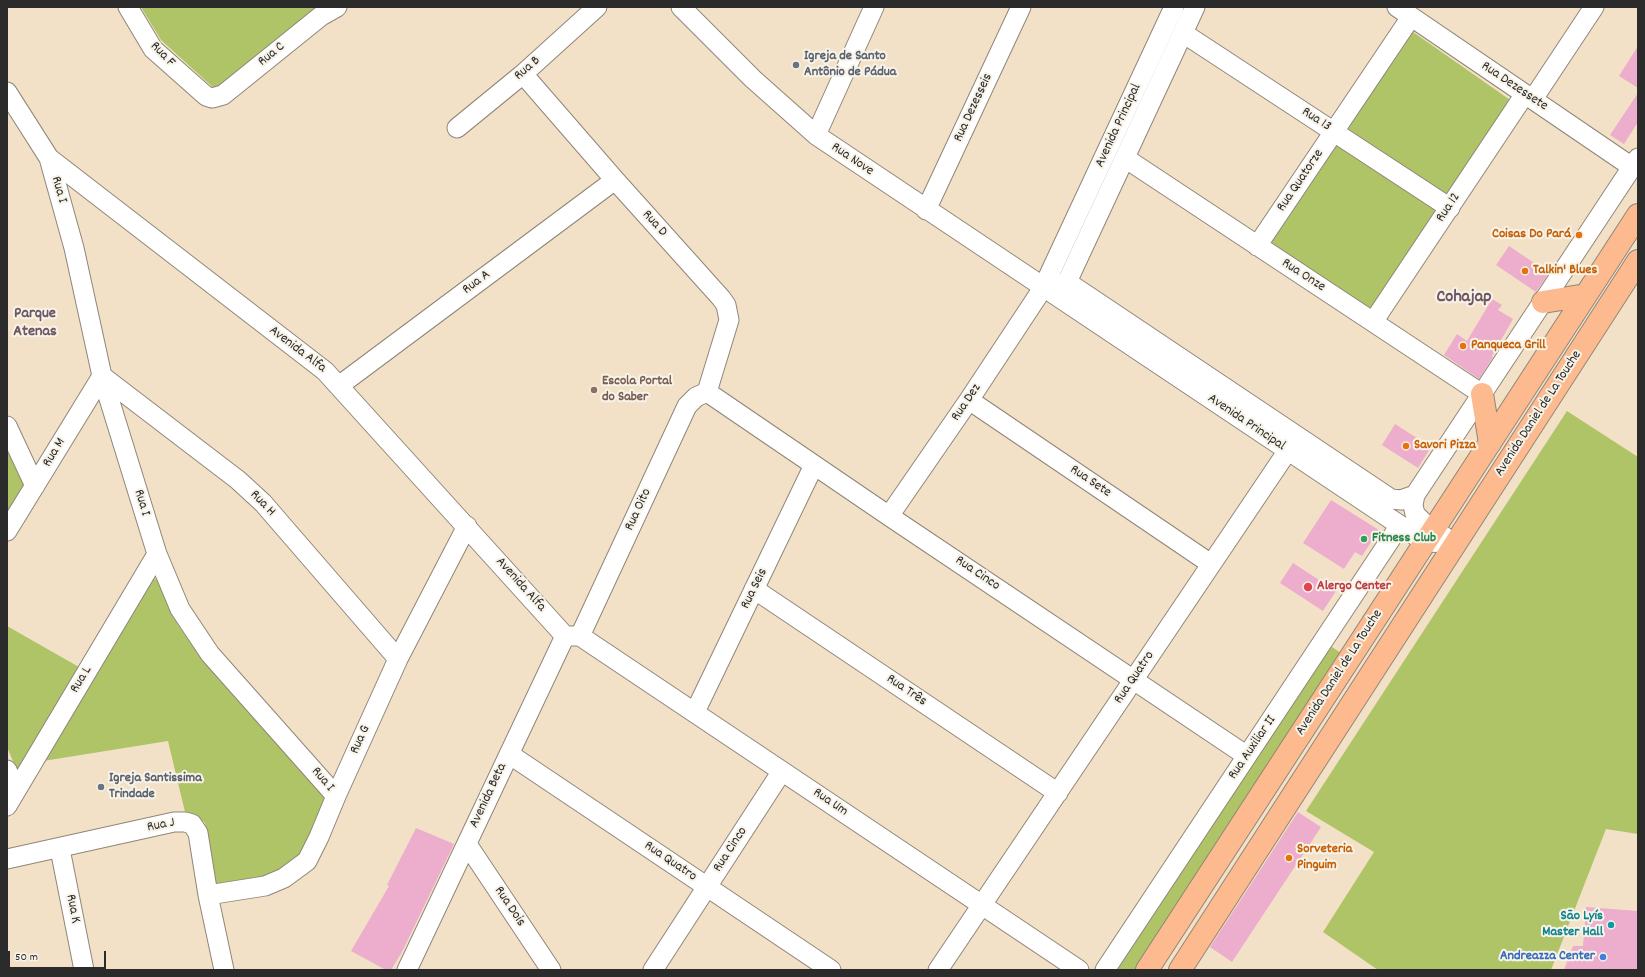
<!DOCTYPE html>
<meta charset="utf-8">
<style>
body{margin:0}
#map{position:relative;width:1645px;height:977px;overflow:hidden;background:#f3e1c7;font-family:Dekko,sans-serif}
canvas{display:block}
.frame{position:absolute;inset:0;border:8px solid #2b2b2b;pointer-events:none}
.scale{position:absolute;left:8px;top:951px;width:98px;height:18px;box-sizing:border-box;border:2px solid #2b2b2b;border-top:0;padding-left:5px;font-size:12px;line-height:14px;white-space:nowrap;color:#2b2b2b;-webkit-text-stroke:3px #f7f3e8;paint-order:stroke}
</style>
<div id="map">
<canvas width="1645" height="977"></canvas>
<div class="frame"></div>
<div class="scale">50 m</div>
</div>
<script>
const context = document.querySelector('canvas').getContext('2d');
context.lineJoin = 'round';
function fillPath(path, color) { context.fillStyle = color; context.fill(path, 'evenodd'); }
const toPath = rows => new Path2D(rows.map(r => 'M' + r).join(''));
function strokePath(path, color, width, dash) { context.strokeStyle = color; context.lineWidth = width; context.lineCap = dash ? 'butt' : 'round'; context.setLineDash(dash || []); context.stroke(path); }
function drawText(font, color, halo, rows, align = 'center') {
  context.font = font + ' Dekko,sans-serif'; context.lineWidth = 4; context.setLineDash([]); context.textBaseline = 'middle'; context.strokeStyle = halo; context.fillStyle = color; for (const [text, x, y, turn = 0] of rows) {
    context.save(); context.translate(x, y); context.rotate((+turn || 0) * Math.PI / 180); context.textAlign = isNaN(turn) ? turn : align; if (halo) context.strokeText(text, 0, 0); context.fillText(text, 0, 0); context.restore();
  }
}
fillPath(toPath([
 [141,7,326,7,217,91,161,40],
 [1413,32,1513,102,1447,197,1347,128],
 [1336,141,1439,209,1370,313,1267,245],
 [1567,411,1638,457,1638,834,1606,829,1551,970,1378,970,1323,932,1374,852,1306,811],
 [7,443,26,486,7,517],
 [152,577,159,581,178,625,192,645,326,800,311,838,299,855,285,868,266,878,215,887,205,823,196,815,185,812,168,741,37,762],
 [7,626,79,667,17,771,7,747],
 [1329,645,1344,655,1137,970,1113,970]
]), '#afc367');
fillPath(toPath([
 [1638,46,1638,88,1619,76],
 [1638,93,1638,122,1624,144,1610,135],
 [1509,246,1549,273,1536,292,1496,265],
 [1492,299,1502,305,1498,310,1513,319,1492,356,1493,357,1479,379,1444,355,1457,334,1467,341],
 [1395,424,1431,447,1418,468,1382,445],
 [1331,500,1379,530,1362,556,1355,552,1344,569,1303,543],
 [1293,563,1336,591,1323,611,1280,583],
 [1298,812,1321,827,1232,962,1210,947],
 [416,828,454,844,402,952,391,970,386,970,351,951,389,886,387,885],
 [1586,907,1638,911,1638,970,1564,970,1573,946,1583,946]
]), '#edadcd');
const minor = toPath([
 [128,7,153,49,206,96,212,98,223,95,321,16,337,7],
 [681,7,753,79,816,135,1425,542,1454,543],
 [1397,7,1632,167],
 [1183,33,1450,208],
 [523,74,615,180,721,298,726,305,729,320,707,392],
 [7,92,49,158,325,371,565,636],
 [1533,99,1594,7],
 [457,128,523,74,597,7],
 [816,135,874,7],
 [49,158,74,248,102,376,157,554,180,609,210,654,336,796],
 [1125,158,1482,394],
 [926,210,1021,7],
 [1257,246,1411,17],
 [1067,282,1195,7],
 [1043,288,1067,282,1391,499,1401,500,1415,495],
 [1373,322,1525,94],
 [340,385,615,180],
 [707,392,889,516,1247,756],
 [969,400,1211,564],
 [7,426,35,486],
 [889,516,969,400,1043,288,1174,7],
 [7,531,102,376,238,480,263,503,398,659],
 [1445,537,1425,524,1415,514,1413,505,1415,495,1638,158],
 [754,589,1058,793],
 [580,636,1079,970],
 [580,636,687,406,696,397,707,392],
 [695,712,814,465],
 [509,754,831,970],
 [7,770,16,791],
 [7,806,157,554],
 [467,844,551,970],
 [60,849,84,970],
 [7,859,174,822,185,822,192,824,198,833,208,895,224,970],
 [208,895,265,886,284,878,307,861,319,837,336,796,398,659,467,526],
 [407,970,565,636,578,636],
 [653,970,782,771],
 [938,970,1297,437],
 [1105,970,1400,525]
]);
const major = toPath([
 [1543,302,1586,295],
 [1482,394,1490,443],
 [1147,970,1638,215],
 [1180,970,1638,261]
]);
strokePath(minor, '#8f8679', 21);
strokePath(major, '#8f8679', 24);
strokePath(minor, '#fff', 19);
strokePath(major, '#fcba8e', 22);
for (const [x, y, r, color] of [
 [796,65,4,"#6b7280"],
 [1579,235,4,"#e8710a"],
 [1525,271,4,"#e8710a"],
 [1463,346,4,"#e8710a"],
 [594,390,4,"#8d6e63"],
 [1406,446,4,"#e8710a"],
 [1364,539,4,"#2e9e5b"],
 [1308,587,5,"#e0444e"],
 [101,787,4,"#6b7280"],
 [1289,858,4,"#e8710a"],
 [1611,925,4,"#0f9aa8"],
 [1603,957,4,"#3f7fe0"]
]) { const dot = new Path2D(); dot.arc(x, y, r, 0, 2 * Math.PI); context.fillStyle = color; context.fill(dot); strokePath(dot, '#f7f3e8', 1.5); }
drawText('14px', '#2b2b2b', '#f7f3e8', [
 ["Rua F",162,55,46],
 ["Rua C",272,55,-39],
 ["Rua B",528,69,-41],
 ["Rua Dezessete",1514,87,34],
 ["Rua Dezesseis",974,108,-65],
 ["Rua 13",1316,120,33],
 ["Avenida Principal",1119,126,-65],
 ["Rua Nove",852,160,34],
 ["Rua Quatorze",1301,181,-56],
 ["Rua I",58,190,74],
 ["Rua 12",1449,208,-56],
 ["Rua D",654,224,48],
 ["Rua Onze",1303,276,33],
 ["Rua A",477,283,-37],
 ["Avenida Alfa",297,350,37],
 ["Rua Dez",967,403,-56],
 ["Avenida Daniel de La Touche",1539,414,-57],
 ["Avenida Principal",1246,423,34],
 ["Rua M",55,453,-59],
 ["Rua Sete",1090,482,34],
 ["Rua I",141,503,73],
 ["Rua H",262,504,46],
 ["Rua Oito",639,510,-65],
 ["Rua Cinco",977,574,34],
 ["Avenida Alfa",520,585,48],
 ["Rua Seis",755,589,-64],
 ["Avenida Daniel de La Touche",1340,673,-57],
 ["Rua Quatro",1135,678,-56],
 ["Rua L",82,680,-59],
 ["Rua Três",906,691,34],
 ["Rua G",361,740,-66],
 ["Rua Auxiliar II",1253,748,-56],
 ["Rua I",322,780,49],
 ["Avenida Beta",489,796,-65],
 ["Rua Um",830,803,34],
 ["Rua J",161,826,-11],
 ["Rua Cinco",731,850,-57],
 ["Rua Quatro",670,862,34],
 ["Rua Dois",509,907,56],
 ["Rua K",72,909,79]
]);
drawText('bold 14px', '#5b616d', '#f7f3e8', [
 ["Igreja de Santo",804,57],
 ["Antônio de Pádua",804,73],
 ["Igreja Santissima",109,779],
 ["Trindade",109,795]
], 'left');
drawText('bold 14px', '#c56008', '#f7f3e8', [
 ["Coisas Do Pará",1571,235,"right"],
 ["Talkin' Blues",1533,271],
 ["Panqueca Grill",1471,346],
 ["Savori Pizza",1414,446],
 ["Sorveteria",1297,850],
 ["Pinguim",1297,866]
], 'left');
drawText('bold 14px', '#785e54', '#f7f3e8', [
 ["Escola Portal",602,382],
 ["do Saber",602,398]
], 'left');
drawText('bold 14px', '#27864d', '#f7f3e8', [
 ["Fitness Club",1372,539]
], 'left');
drawText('bold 14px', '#be3a42', '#f7f3e8', [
 ["Alergo Center",1317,587]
], 'left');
drawText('bold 14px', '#0d838f', '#f7f3e8', [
 ["São Lyís",1603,917],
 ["Master Hall",1603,933]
], 'right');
drawText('bold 14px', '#366cbe', '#f7f3e8', [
 ["Andreazza Center",1595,957]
], 'right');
drawText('bold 16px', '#6f5864', '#f7f3e8', [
 ["Parque",35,315],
 ["Atenas",35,333]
]);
drawText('bold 18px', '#6f5864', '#f7f3e8', [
 ["Cohajap",1464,299]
]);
</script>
